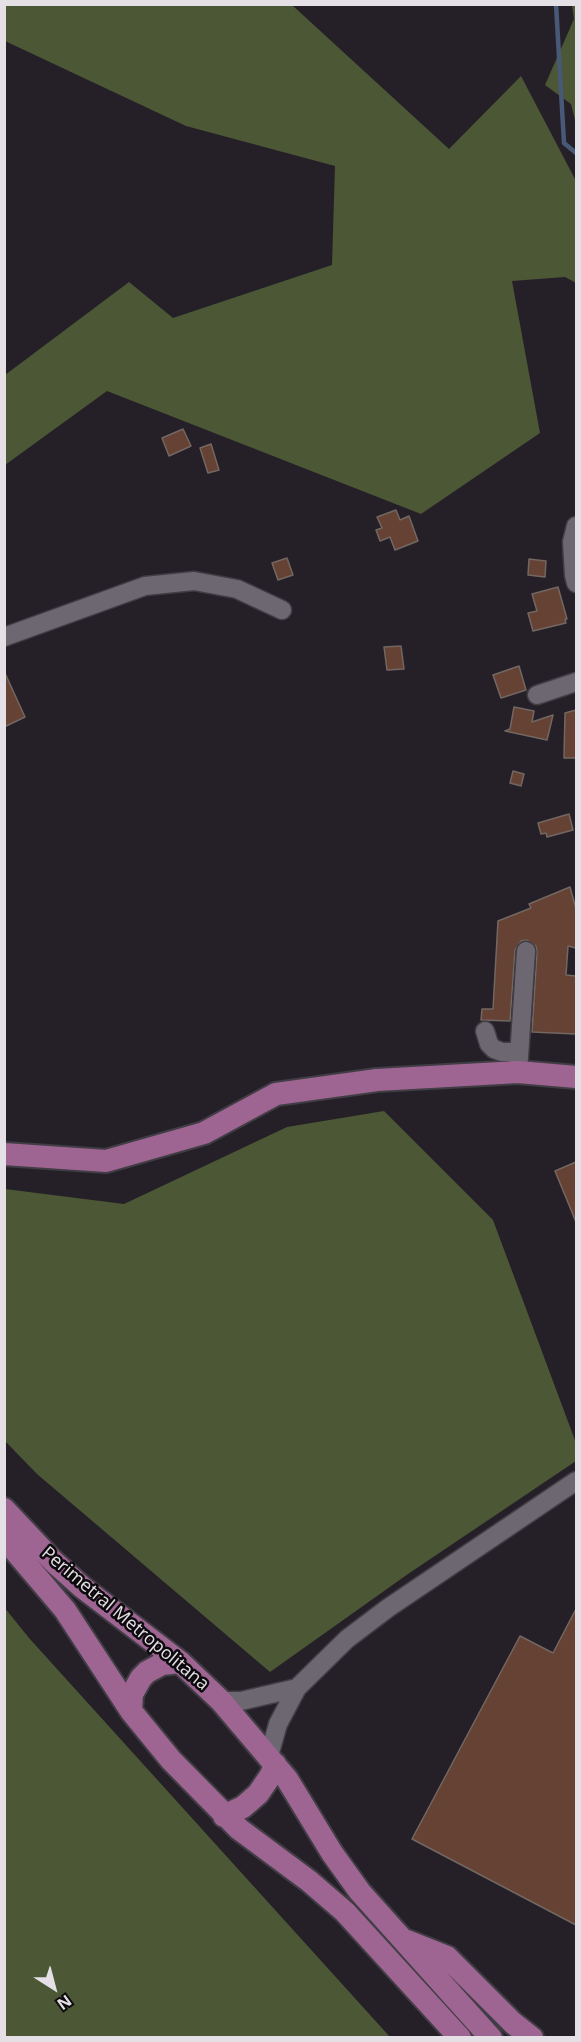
<!DOCTYPE html>
<style>
body{margin:0}
#map{position:relative;width:581px;height:2042px;overflow:hidden;background:#252028;font-family:"Open Sans",sans-serif}
canvas{display:block}
.frame{position:absolute;inset:0;border:6px solid #e4e0e6;pointer-events:none}
.north{position:absolute;left:24px;top:1958px;width:60px;height:60px;-webkit-text-stroke:4px #0d0a0e;paint-order:stroke;rotate:144deg;font-size:16px;font-weight:700;line-height:24px;text-align:center;color:#e4e0e6}
.north::after{content:'';display:block;margin:auto;width:21px;height:27px;background:#e4e0e6;clip-path:polygon(50% 0,100% 100%,50% 72%,0 100%)}
</style>
<div id="map">
<canvas width="581" height="2042"></canvas>
<div class="frame"></div>
<div class="north">N</div>
</div>
<script>
const context = document.querySelector('canvas').getContext('2d');
context.lineJoin = 'round';
function fillPath(path, color) { context.fillStyle = color; context.fill(path, 'evenodd'); }
const toPath = rows => new Path2D(rows.map(r => 'M' + r).join(''));
function strokePath(path, color, width, dash) { context.strokeStyle = color; context.lineWidth = width; context.lineCap = dash ? 'butt' : 'round'; context.setLineDash(dash || []); context.stroke(path); }
function drawText(font, color, halo, rows, align = 'center') {
  context.font = font + ' "Open Sans",sans-serif'; context.lineWidth = 5; context.setLineDash([]); context.textBaseline = 'middle'; context.strokeStyle = halo; context.fillStyle = color; for (const [text, x, y, turn = 0] of rows) {
    context.save(); context.translate(x, y); context.rotate((+turn || 0) * Math.PI / 180); context.textAlign = isNaN(turn) ? turn : align; if (halo) context.strokeText(text, 0, 0); context.fillText(text, 0, 0); context.restore();
  }
}
fillPath(toPath([
 [5,4,292,5,449,149,521,76,576,181,576,283,565,277,512,281,540,433,421,514,107,391,5,465,5,375,129,282,173,318,332,265,335,166,186,126,5,41],
 [572,5,576,5,576,124,571,104,545,85,574,19],
 [384,1111,493,1220,576,1443,576,1461,408,1574,270,1672,37,1474,5,1441,5,1189,124,1204,287,1127],
 [4,1607,29,1638,390,2037,5,2037]
]), '#4c5735');
strokePath(toPath([
 [556,4,564,143,576,153]
]), '#485978', 4.5);
const building = toPath([
 [183,429,191,446,169,456,162,438,183,429],
 [211,444,219,470,208,473,200,448,211,444],
 [396,510,400,520,409,516,418,541,395,550,390,537,380,541,376,530,382,528,377,517,396,510],
 [287,558,293,575,278,580,272,563,287,558],
 [529,559,546,561,545,577,528,575,529,559],
 [558,587,567,619,565,619,566,623,533,631,528,613,537,611,532,594,558,587],
 [401,646,404,669,387,670,384,647,401,646],
 [519,666,526,690,501,698,493,675,519,666],
 [4,671,25,717,4,727,4,671],
 [514,707,534,711,532,722,553,715,547,740,505,731,510,729,514,707],
 [576,710,576,758,564,758,565,713,576,710],
 [513,771,524,774,521,786,510,783,513,771],
 [569,814,573,830,547,837,546,833,541,834,538,823,569,814],
 [570,887,576,909,576,948,568,946,566,975,576,976,576,1034,532,1032,537,952,536,946,527,940,521,941,515,950,510,1021,481,1020,482,1009,493,1009,498,921,531,908,529,904,570,887],
 [576,1162,576,1222,555,1171,576,1162],
 [576,1609,576,1925,412,1839,520,1636,553,1653,576,1609]
]);
fillPath(building, '#654234');
strokePath(building, '#736762', 1.5);
const minor = toPath([
 [576,526,572,542,574,575,576,583],
 [4,637,145,586,194,581,237,589,282,610],
 [537,695,576,682],
 [485,1031,489,1044,494,1049,502,1052,518,1052],
 [518,1072,526,951],
 [221,1701,241,1701,297,1688],
 [269,1756,278,1724,297,1688,347,1639,388,1608,576,1481]
]);
const major = toPath([
 [4,1154,106,1161,204,1133,276,1094,377,1080,518,1072,576,1077],
 [4,1509,54,1562,82,1587,180,1662,221,1701,287,1779,332,1853,360,1892,491,2038],
 [4,1538,65,1610,131,1711,171,1760,239,1829,309,1881,345,1912,460,2038],
 [131,1711,132,1694,141,1678,147,1672,162,1664,180,1662],
 [224,1816,243,1807,258,1794,271,1775,275,1764],
 [407,1941,447,1957,513,2023,532,2038]
]);
strokePath(minor, '#413d44', 21);
strokePath(major, '#413d44', 26);
strokePath(minor, '#6c6771', 18);
strokePath(major, '#9e6593', 22);
drawText('18px', '#e4e0e6', '#0d0a0e', [
 ["Perimetral Metropolitana",125,1619,40]
]);
</script>
